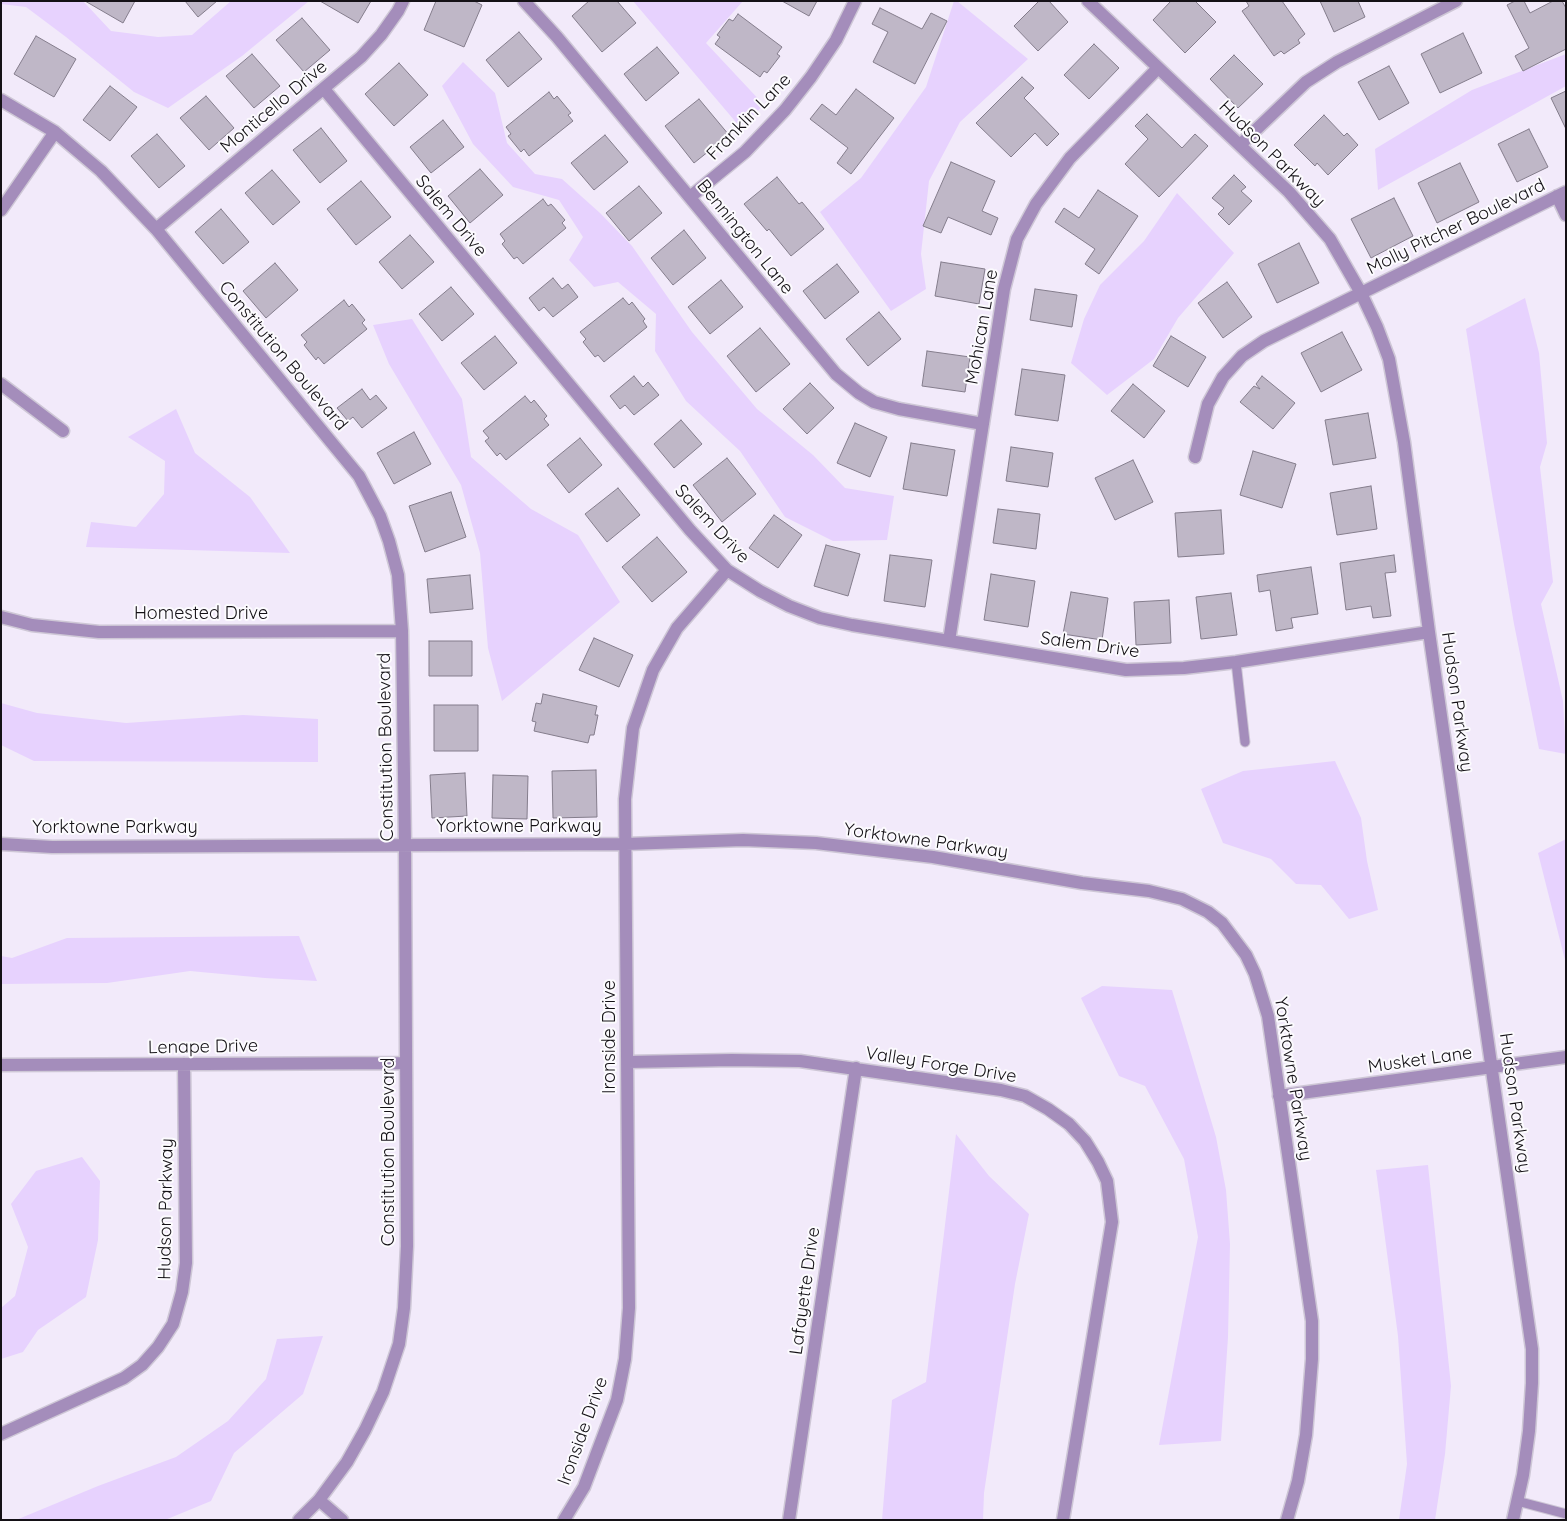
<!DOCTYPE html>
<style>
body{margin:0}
#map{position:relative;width:1567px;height:1521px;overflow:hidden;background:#f2eafa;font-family:Quicksand,sans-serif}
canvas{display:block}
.frame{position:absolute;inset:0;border:2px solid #141116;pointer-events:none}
</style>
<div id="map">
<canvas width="1567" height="1521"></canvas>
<div class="frame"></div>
</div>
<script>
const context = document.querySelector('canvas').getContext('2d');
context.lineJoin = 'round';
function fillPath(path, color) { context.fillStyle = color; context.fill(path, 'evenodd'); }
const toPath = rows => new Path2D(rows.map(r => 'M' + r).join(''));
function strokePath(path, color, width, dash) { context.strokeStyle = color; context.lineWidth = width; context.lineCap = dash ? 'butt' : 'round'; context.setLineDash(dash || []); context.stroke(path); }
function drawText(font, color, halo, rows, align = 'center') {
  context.font = font + ' Quicksand,sans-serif'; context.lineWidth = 4; context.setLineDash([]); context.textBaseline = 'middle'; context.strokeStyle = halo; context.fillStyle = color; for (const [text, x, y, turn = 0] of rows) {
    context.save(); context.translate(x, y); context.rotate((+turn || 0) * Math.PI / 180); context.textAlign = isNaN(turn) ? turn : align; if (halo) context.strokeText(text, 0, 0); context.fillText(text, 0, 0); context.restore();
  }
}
fillPath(toPath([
 [1,1,83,1,111,31,158,37,192,35,231,1,309,1,242,56,168,108,134,92,66,37,26,7,1,4],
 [633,1,743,1,706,43,764,105,740,127],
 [954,1,957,1,1028,59,960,122,929,181,921,254,926,289,891,311,820,212,861,178,926,87],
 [1566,54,1566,86,1378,190,1375,149,1472,90],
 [463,62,495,93,507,143,535,174,562,179,600,213,632,246,692,332,757,409,813,455,845,488,894,496,887,540,833,541,785,517,740,451,686,401,655,351,656,314,618,282,594,287,569,260,583,237,559,200,513,187,473,144,442,86],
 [1177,193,1234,253,1178,318,1154,359,1107,395,1071,363,1084,319,1100,285,1144,241],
 [1525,298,1539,353,1547,443,1540,467,1553,582,1541,604,1563,701,1566,754,1539,749,1514,624,1491,488,1466,329],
 [412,319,462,399,471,457,531,509,578,535,620,602,502,701,488,648,480,553,461,485,389,364,373,325],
 [176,409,195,453,250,497,290,553,86,547,91,522,136,527,164,494,165,461,128,437],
 [1,703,37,713,126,723,243,715,318,719,318,762,34,761,1,745],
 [1335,761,1361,818,1367,861,1378,910,1349,919,1321,885,1296,884,1271,859,1223,843,1201,789,1243,771],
 [1566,839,1566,960,1565,960,1538,853],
 [299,936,317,981,265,978,190,971,107,983,1,984,1,956,12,958,67,938],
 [1102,986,1172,990,1216,1137,1226,1190,1230,1244,1228,1337,1221,1441,1159,1445,1198,1237,1184,1159,1145,1086,1119,1076,1081,998],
 [956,1134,989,1176,1029,1214,1015,1284,984,1493,983,1520,882,1520,892,1400,926,1382],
 [82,1157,100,1181,98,1240,86,1297,38,1330,23,1352,1,1359,1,1308,15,1296,28,1247,11,1204,36,1171],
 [1428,1165,1451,1386,1445,1454,1435,1520,1399,1520,1407,1464,1398,1336,1376,1170],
 [323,1336,303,1394,234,1453,211,1501,165,1520,16,1520,98,1486,176,1457,228,1421,266,1379,277,1339]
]), '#e7d2fe');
const building = toPath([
 [85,1,135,1,123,23,85,1],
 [185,1,217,1,198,17,185,1],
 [320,1,371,1,358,23,320,1],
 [436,1,474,1,482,5,464,47,424,30,436,1],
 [589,1,617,1,636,23,602,52,572,16,589,1],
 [782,1,817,1,809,16,782,1],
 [1039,1,1049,1,1068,22,1038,51,1014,26,1039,1],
 [1171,1,1195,1,1216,22,1185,53,1153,20,1171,1],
 [1246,1,1282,1,1305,34,1298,40,1300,43,1284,54,1281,51,1274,56,1242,11,1249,6,1246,1],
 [1320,1,1358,1,1365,17,1334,32,1320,1],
 [1515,1,1524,1,1530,13,1553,1,1562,1,1566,8,1566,49,1523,71,1515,56,1529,48,1507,5,1515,1],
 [880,8,922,29,931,13,947,21,915,84,873,62,888,32,872,24,880,8],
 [738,14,782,47,777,54,780,56,767,73,764,71,760,77,715,44,720,37,717,35,729,19,733,21,738,14],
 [302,18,330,50,304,72,276,40,302,18],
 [519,32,542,59,508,87,486,60,519,32],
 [1463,33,1482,73,1440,93,1421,54,1463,33],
 [36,36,76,59,54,97,14,74,36,36],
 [1094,44,1119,68,1089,99,1064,75,1094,44],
 [657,47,679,73,646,101,624,74,657,47],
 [252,54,280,86,254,108,226,76,252,54],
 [1234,55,1263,84,1238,108,1210,79,1234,55],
 [399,63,428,95,394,126,365,94,399,63],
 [1389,66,1409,103,1379,120,1358,82,1389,66],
 [1022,77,1034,88,1024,98,1059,134,1047,146,1035,133,1011,157,976,123,1022,77],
 [110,86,137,107,110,141,83,120,110,86],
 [856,89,894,118,851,174,837,163,848,148,810,119,822,104,836,115,856,89],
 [1566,91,1566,129,1551,98,1566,91],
 [549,92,554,99,557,96,571,113,568,115,573,121,529,156,524,149,521,152,508,136,511,134,506,127,549,92],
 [206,96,234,128,209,150,180,118,206,96],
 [699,99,729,135,694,163,665,126,699,99],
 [1147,114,1182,148,1195,134,1208,146,1159,197,1125,164,1148,139,1135,126,1147,114],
 [1324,115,1344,136,1347,133,1358,145,1328,175,1317,163,1315,166,1294,145,1324,115],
 [443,120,464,147,431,173,410,147,443,120],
 [321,128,347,161,320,183,293,150,321,128],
 [1529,129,1548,167,1517,182,1498,144,1529,129],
 [157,134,185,166,159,188,131,156,157,134],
 [605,135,628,162,594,190,571,163,605,135],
 [951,162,995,181,982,211,998,218,991,235,948,217,941,233,923,226,951,162],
 [1460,163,1479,202,1437,223,1418,183,1460,163],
 [480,169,503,195,470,223,448,196,480,169],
 [272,170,300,202,273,225,245,193,272,170],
 [1234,175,1246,187,1241,191,1252,201,1229,225,1218,214,1224,208,1212,198,1234,175],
 [777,177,799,204,802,202,824,229,791,256,769,229,767,231,744,204,777,177],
 [361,181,391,217,356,245,327,209,361,181],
 [639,186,662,213,629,241,606,213,639,186],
 [1098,190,1138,216,1099,274,1085,264,1095,249,1055,222,1064,208,1079,218,1098,190],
 [1394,198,1413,236,1371,258,1351,219,1394,198],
 [543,199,548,206,551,204,565,220,562,223,566,228,523,264,517,257,514,259,502,244,505,241,500,234,543,199],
 [221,209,249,242,223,264,195,232,221,209],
 [684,230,706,258,673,285,651,258,684,230],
 [410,235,434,262,402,289,379,262,410,235],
 [1299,243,1319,283,1277,303,1258,264,1299,243],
 [941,262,985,269,979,304,935,296,941,262],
 [275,263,298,290,266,318,243,291,275,263],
 [837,264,859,292,825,319,803,291,837,264],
 [553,278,562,289,568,284,578,297,553,317,544,307,539,311,529,298,553,278],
 [721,280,743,307,710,334,688,307,721,280],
 [1227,282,1252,317,1223,338,1198,303,1227,282],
 [451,287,474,314,442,341,419,314,451,287],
 [1035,289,1077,295,1072,327,1030,320,1035,289],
 [623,298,629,305,632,302,645,319,643,321,647,327,604,362,598,355,595,357,583,342,586,339,580,332,623,298],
 [344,300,349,307,352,304,365,320,362,323,367,329,324,364,318,357,316,360,304,345,307,342,301,335,344,300],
 [879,312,901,339,868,366,846,339,879,312],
 [760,328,790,364,756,392,727,356,760,328],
 [1342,332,1362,370,1321,392,1301,353,1342,332],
 [495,336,517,363,484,390,461,363,495,336],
 [1171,336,1206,357,1188,387,1153,366,1171,336],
 [927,351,970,357,965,392,922,386,927,351],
 [1022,369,1065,375,1058,421,1015,415,1022,369],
 [634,376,643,387,648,382,659,395,634,415,625,405,620,409,610,396,634,376],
 [1262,376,1295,403,1273,429,1240,402,1254,386,1260,389,1256,384,1262,376],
 [810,383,834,408,807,434,783,409,810,383],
 [1133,384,1165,411,1144,438,1111,411,1133,384],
 [362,389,370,400,376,395,387,408,362,428,353,417,348,421,337,408,362,389],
 [525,396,531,403,534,400,547,416,544,419,549,425,506,460,500,453,497,456,485,441,489,438,483,431,525,396],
 [1368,413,1376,458,1333,465,1325,420,1368,413],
 [681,420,702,444,674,468,654,444,681,420],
 [855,423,887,437,870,477,837,463,855,423],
 [414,432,431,464,394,484,377,453,414,432],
 [580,438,602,465,569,493,547,465,580,438],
 [911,443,955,450,947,496,903,489,911,443],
 [1011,447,1053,453,1048,487,1006,481,1011,447],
 [1253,451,1296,464,1282,508,1240,495,1253,451],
 [727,458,756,494,722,522,693,485,727,458],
 [1133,460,1153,502,1115,520,1095,478,1133,460],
 [1371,486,1377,529,1337,535,1330,493,1371,486],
 [618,488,640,515,607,542,585,514,618,488],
 [451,492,466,537,425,552,409,506,451,492],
 [998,509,1040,514,1036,549,993,543,998,509],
 [1221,510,1224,554,1178,557,1175,513,1221,510],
 [774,515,802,535,778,568,749,548,774,515],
 [657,537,687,572,652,602,622,567,657,537],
 [826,545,860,554,848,596,814,586,826,545],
 [890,555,932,560,925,607,884,601,890,555],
 [1394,555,1396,572,1385,573,1391,616,1373,618,1371,606,1346,610,1340,563,1394,555],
 [1311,567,1318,614,1291,618,1293,628,1276,631,1270,590,1259,592,1257,575,1311,567],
 [991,574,1035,581,1028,627,984,620,991,574],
 [470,575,473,609,430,613,427,579,470,575],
 [1071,592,1108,598,1102,640,1063,634,1071,592],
 [1231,593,1237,635,1201,639,1196,597,1231,593],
 [1169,600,1171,643,1136,645,1134,602,1169,600],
 [594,638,633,655,619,687,579,670,594,638],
 [429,641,472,641,472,676,429,676,429,641],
 [543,694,597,706,595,715,598,715,594,735,590,735,588,743,534,731,536,722,532,721,536,703,541,704,543,694],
 [434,705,478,705,478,751,434,751,434,705],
 [596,770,597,817,553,818,552,771,596,770],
 [465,773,467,816,432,818,430,775,465,773],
 [493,775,528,776,527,819,492,818,493,775]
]);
fillPath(building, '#bfb7c7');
strokePath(building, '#847d8c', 1);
const service = toPath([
 [1236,662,1245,742],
 [1517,1501,1566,1514]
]);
const minor = toPath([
 [524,1,557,37,836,374,859,393,874,402,899,409,983,424],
 [1088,1,1289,192,1330,239,1361,293,1377,327,1389,359,1404,442,1429,632,1532,1349,1532,1383,1529,1431,1523,1475,1513,1520],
 [324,89,690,530,727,570,760,591,789,606,820,618,852,625,1126,670,1184,668,1236,662,1429,632],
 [1,100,55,132,101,171,156,229,359,476,380,516,389,541,398,575,402,631,405,845,407,1246,404,1308,399,1344,383,1392,365,1430,347,1462,319,1500,299,1520],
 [1240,145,1306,82,1337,62,1456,1],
 [1557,196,1566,215],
 [690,197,745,152,785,110,811,77,836,40,855,1],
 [1,210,55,132],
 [156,229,361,57,381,35,398,11,403,1],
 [1,384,63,431],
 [1195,457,1208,404,1223,377,1242,356,1264,341,1566,192],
 [1,617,32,625,99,632,402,631],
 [949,641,1004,289,1017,239,1036,204,1070,158,1158,68],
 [1,844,52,847,626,844,743,840,816,843,933,857,1082,883,1149,891,1182,899,1208,912,1222,923,1246,955,1255,974,1268,1016,1312,1321,1312,1359,1306,1435,1298,1481,1287,1520],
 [628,1062,732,1060,800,1061,1001,1090,1025,1096,1048,1109,1069,1124,1085,1141,1098,1162,1107,1181,1112,1222,1063,1520],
 [1,1065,406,1063],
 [1279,1096,1566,1057],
 [1,1434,124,1378,142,1365,158,1347,173,1324,182,1292,186,1263,184,1064],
 [319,1500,342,1520],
 [564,1520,584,1487,617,1400,625,1359,629,1308,625,799,633,728,653,670,677,628,727,570],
 [789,1520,856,1068]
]);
strokePath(service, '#cec7d6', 11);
strokePath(minor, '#cec7d6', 15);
strokePath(service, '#a48dbb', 9);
strokePath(minor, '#a48dbb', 12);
drawText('18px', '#141116', '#fcfbfe', [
 ["Monticello Drive",274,107,-40],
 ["Franklin Lane",749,117,-46],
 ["Hudson Parkway",1272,154,45],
 ["Salem Drive",451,216,50],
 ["Molly Pitcher Boulevard",1456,227,-26],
 ["Bennington Lane",745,237,51],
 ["Mohican Lane",982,327,-80],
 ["Constitution Boulevard",283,356,50],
 ["Salem Drive",712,524,47],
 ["Homested Drive",201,614],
 ["Salem Drive",1090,645,8],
 ["Hudson Parkway",1457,702,82],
 ["Constitution Boulevard",386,747,-91],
 ["Yorktowne Parkway",519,827],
 ["Yorktowne Parkway",115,828],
 ["Yorktowne Parkway",926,841,8],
 ["Ironside Drive",610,1037,-90],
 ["Lenape Drive",203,1047,-1],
 ["Musket Lane",1420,1060,-8],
 ["Valley Forge Drive",941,1065,9],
 ["Yorktowne Parkway",1293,1079,81],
 ["Hudson Parkway",1515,1103,82],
 ["Constitution Boulevard",389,1152,-90],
 ["Hudson Parkway",166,1209,-89],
 ["Lafayette Drive",805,1291,-82],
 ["Ironside Drive",583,1431,-70]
]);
</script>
